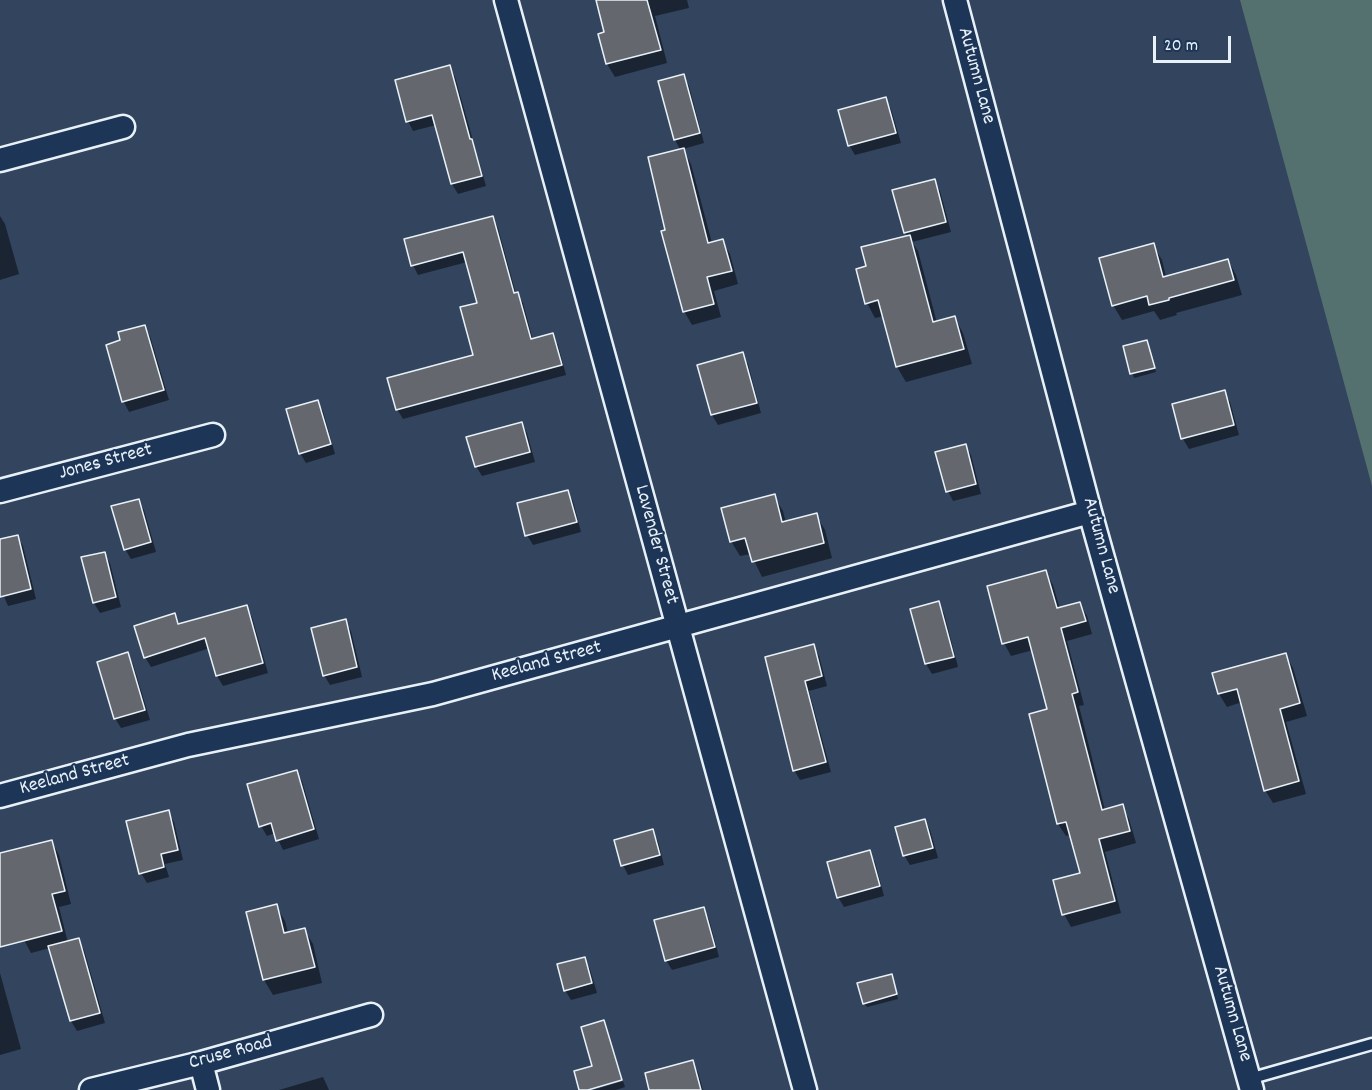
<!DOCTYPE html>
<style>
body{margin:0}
#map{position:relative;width:1372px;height:1090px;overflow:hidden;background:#32445e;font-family:Dekko,sans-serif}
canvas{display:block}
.scale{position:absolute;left:1153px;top:36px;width:78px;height:27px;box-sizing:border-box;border:3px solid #e8f1f8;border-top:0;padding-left:8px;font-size:18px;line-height:21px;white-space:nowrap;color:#e8f1f8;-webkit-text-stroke:4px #1d3557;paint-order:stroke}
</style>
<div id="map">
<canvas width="1372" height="1090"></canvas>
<div class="scale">20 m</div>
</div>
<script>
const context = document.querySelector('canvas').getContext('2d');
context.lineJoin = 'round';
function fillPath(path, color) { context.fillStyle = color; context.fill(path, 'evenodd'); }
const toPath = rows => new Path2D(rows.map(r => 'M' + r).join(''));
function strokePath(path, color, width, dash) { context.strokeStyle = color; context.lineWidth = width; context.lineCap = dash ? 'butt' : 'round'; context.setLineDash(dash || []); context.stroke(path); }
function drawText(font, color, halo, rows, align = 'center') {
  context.font = font + ' Dekko,sans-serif'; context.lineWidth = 4.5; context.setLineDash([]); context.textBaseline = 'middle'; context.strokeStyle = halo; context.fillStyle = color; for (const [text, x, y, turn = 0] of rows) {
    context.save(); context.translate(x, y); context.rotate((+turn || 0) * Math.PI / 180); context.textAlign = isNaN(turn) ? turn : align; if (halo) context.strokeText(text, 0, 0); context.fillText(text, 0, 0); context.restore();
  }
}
fillPath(toPath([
 [1240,0,1372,0,1372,486]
]), '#54716f');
fillPath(toPath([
 [598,0,687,0,689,8,655,16,667,63,615,77,607,64,600,35,606,33],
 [449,67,455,77,486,186,458,194,452,184,436,125,413,131,408,121],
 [683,76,689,86,704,143,683,149,691,164,712,243,722,241,730,254,738,284,714,291,721,317,692,325,684,311,667,231,681,151,675,140,660,82],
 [886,99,891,109,901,143,855,155,849,145],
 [934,181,940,191,951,232,912,242,918,251,937,323,955,318,963,333,972,364,906,382,897,367,884,316,875,318,867,303,868,267,908,237,905,232],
 [0,216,5,224,19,274,0,280],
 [493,218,498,228,516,294,523,303,533,340,553,335,558,345,566,375,403,419,397,409,475,356,478,304,467,262,418,275,413,265],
 [1153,245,1162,260,1166,277,1228,260,1236,275,1242,295,1176,313,1177,315,1160,320,1154,311,1122,320,1113,305],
 [144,326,150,336,169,400,129,412,124,402,107,346,122,341],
 [1147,342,1156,372,1134,378,1125,347],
 [742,354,748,364,761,413,718,425,712,415],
 [1224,392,1230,402,1239,435,1189,449,1183,439,1174,405],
 [317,402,323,411,335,454,306,463,300,453],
 [522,423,527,433,535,462,482,476,476,466],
 [965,445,971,455,981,494,953,501,948,491],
 [567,492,573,501,581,532,533,545,527,535],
 [774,496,783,511,786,523,816,515,825,530,832,558,762,577,751,554,740,556,731,541],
 [138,500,144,510,156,552,131,559,125,549],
 [17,536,23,546,36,599,8,606,0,587,0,541],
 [104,553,110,563,121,607,100,613,94,603],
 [1046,572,1053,585,1060,609,1080,604,1087,616,1092,634,1067,641,1084,705,1079,706,1105,810,1122,806,1129,819,1136,843,1105,852,1121,913,1071,927,1064,914,1082,874,1071,835,1066,836,1058,824,1049,710,1033,650,1011,656,1004,643],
 [938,603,944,613,958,667,932,674,926,664,912,610],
 [247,607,252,617,268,673,223,686,217,676,210,648,151,667,145,657,174,614,180,625],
 [345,621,351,631,362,677,330,685,324,675],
 [813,646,819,656,827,686,809,691,831,772,800,780,794,770,767,658],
 [127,654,133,664,150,720,121,728,115,718],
 [1286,655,1293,668,1307,716,1286,722,1306,794,1273,803,1265,790,1242,702,1227,707,1219,694],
 [296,771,302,781,319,839,283,850,275,833,267,836,261,826],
 [168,812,174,822,183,860,165,864,169,877,147,883,141,873],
 [925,820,930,830,938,858,910,865,904,855],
 [652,831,658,841,664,865,628,875,623,865],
 [52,842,59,855,71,904,59,907,68,943,78,940,84,950,105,1023,77,1031,71,1021,50,948,31,953,24,940,0,914,0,855],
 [869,852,875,862,884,896,844,907,838,897],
 [276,906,285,921,288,933,304,929,313,944,322,983,273,995,264,980,247,913],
 [703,909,709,919,719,957,672,970,666,960],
 [584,959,590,969,597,993,571,1000,565,990],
 [0,973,21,1049,0,1055],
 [893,980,898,999,867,1007,864,1003],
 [603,1022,607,1029,622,1078,581,1090,594,1067],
 [692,1062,698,1072,703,1090,651,1090],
 [323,1077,329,1090,279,1090],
 [623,1081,625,1087,616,1090,593,1090]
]), '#0007');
const building = toPath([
 [596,0,647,0,661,50,606,64,598,34,604,32,596,0],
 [450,65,470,139,472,139,482,176,451,184,432,115,406,122,395,80,450,65],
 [684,74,700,133,674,140,658,81,684,74],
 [886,97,896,133,848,146,838,110,886,97],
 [684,148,708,243,723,239,732,271,707,277,714,304,683,312,661,231,665,230,648,157,684,148],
 [935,179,946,222,904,233,892,190,935,179],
 [493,216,514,293,518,292,531,339,553,333,562,365,396,410,387,378,473,355,460,307,477,303,463,252,411,266,404,239,493,216],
 [910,235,933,322,955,316,964,349,896,367,878,300,865,304,856,269,866,266,861,247,910,235],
 [1154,243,1163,277,1228,259,1234,280,1169,298,1169,300,1149,305,1147,296,1112,306,1099,258,1154,243],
 [145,325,164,390,122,402,106,345,120,340,118,332,145,325],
 [1147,340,1155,368,1130,374,1123,346,1147,340],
 [743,352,757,403,711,415,697,365,743,352],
 [1225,390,1234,425,1181,439,1172,404,1225,390],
 [318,400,331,444,299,454,286,409,318,400],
 [522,422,530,452,475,467,466,437,522,422],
 [966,444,976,484,946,492,935,452,966,444],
 [568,490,577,522,525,536,517,503,568,490],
 [775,494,782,522,817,513,824,543,752,562,745,538,730,542,721,508,775,494],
 [139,499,151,542,124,550,111,506,139,499],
 [18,535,31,589,0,597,0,539,18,535],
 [105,552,116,597,93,603,81,557,105,552],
 [1046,570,1057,608,1080,602,1086,621,1061,628,1078,692,1072,694,1102,810,1123,804,1130,831,1099,839,1115,901,1062,915,1053,880,1080,873,1066,822,1057,824,1029,714,1047,709,1028,637,1002,644,987,586,1046,570],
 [939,601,954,657,925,664,910,609,939,601],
 [247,605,263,663,216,676,205,638,144,658,134,626,175,613,178,624,247,605],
 [346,619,357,667,323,676,311,628,346,619],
 [814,644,822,676,805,681,826,762,793,771,765,657,814,644],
 [128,652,145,710,114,719,97,662,128,652],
 [1286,653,1300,703,1280,709,1299,781,1264,791,1237,689,1218,694,1212,673,1286,653],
 [297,770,314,829,276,841,271,823,259,827,247,784,297,770],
 [169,810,178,850,161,854,164,867,139,874,126,821,169,810],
 [925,819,933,848,903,856,895,827,925,819],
 [653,829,660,855,621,866,614,840,653,829],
 [52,840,65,891,52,894,62,931,0,947,0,853,52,840],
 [870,850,880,886,837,898,827,862,870,850],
 [277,904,284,933,305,928,315,967,263,980,246,912,277,904],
 [704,907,715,947,665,961,654,920,704,907],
 [79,938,100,1013,70,1021,48,946,79,938],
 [585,957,592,983,564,991,557,964,585,957],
 [892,974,897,994,863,1004,857,983,892,974],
 [604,1020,622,1080,588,1090,579,1090,574,1071,592,1066,581,1027,604,1020],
 [693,1060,701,1090,649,1090,645,1073,693,1060]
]);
fillPath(building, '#64686e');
strokePath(building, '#e8f1f8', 1.5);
const service = toPath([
 [1249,1079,1372,1044]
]);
const minor = toPath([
 [506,0,805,1090],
 [955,0,1090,512,1252,1090],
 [0,160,123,127],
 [0,491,213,435],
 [0,796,188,745,433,694,1090,512],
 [201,1063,208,1090],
 [91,1090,201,1063,371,1015]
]);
strokePath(service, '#e8f1f8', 15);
strokePath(minor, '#e8f1f8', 27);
strokePath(service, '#1d3557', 10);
strokePath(minor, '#1d3557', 22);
drawText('20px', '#e8f1f8', '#1d3557', [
 ["Autumn Lane",975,76,75],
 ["Jones Street",106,463,-15],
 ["Lavender Street",655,545,75],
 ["Autumn Lane",1100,546,75],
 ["Keeland Street",547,663,-15],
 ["Keeland Street",75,776,-15],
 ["Autumn Lane",1231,1014,74],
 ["Cruse Road",231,1054,-15]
]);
</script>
